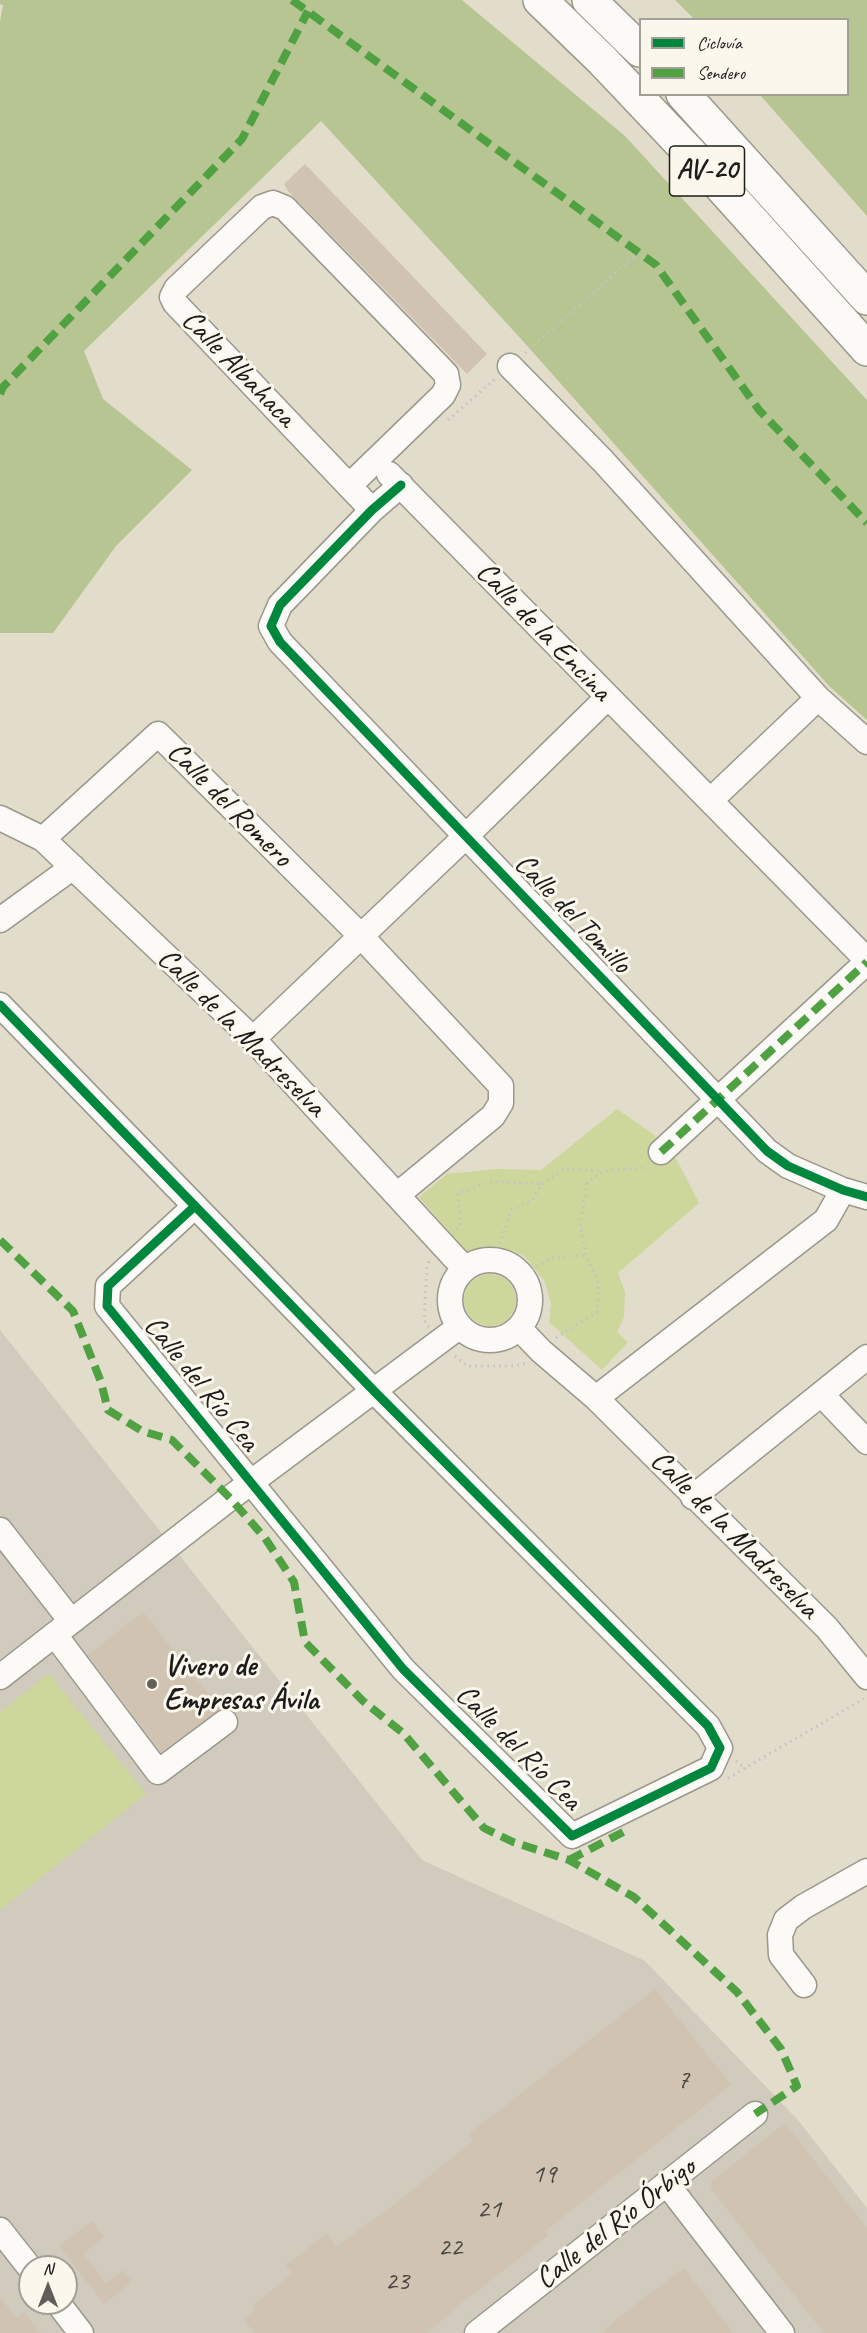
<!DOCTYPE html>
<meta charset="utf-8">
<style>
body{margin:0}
#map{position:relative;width:867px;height:2333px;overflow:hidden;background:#e2dcca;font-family:Caveat,sans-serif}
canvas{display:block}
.legend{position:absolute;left:639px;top:18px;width:210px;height:78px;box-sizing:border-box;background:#fbf7ec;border:2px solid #a29f99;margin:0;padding:8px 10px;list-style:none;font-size:18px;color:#1c1c1c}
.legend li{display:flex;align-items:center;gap:12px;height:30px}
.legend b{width:30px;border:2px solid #a29f99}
.north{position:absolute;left:18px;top:2255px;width:60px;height:60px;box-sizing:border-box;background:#fbf7ec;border:2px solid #a29f99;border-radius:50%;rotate:0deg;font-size:16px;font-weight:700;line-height:24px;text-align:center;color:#1c1c1c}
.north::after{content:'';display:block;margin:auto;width:21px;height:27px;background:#615f59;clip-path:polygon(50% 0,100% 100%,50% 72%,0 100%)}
</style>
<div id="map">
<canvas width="867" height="2333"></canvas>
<ul class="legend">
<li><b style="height:8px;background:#00873e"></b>Ciclovía</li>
<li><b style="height:8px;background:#4fa141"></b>Sendero</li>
</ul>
<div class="north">N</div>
</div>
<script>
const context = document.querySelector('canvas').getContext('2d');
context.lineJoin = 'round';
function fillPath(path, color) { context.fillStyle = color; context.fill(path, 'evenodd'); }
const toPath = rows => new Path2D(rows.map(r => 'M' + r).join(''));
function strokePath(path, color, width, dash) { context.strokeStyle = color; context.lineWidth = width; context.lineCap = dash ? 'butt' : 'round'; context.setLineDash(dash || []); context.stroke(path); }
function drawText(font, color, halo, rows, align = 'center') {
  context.font = font + ' Caveat,sans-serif'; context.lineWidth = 6; context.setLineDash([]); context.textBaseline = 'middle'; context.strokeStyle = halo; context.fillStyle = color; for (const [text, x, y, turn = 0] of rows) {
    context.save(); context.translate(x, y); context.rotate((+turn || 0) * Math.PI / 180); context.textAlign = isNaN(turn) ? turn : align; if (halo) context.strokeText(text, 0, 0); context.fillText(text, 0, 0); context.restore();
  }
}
fillPath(toPath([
 [0,1330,422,1860,645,1961,797,2119,867,2208,867,2333,0,2333],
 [30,2267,66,2267,66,2303,30,2303]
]), '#d0cbbd');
fillPath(toPath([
 [617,1109,653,1134,678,1162,699,1203,618,1273,625,1292,624,1317,617,1332,628,1342,602,1370,549,1322,551,1304,545,1282,525,1257,514,1251,469,1254,419,1197,447,1174,497,1169,541,1170],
 '464 1300a26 26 0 1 1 52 0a26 26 0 1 1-52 0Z',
 [49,1674,146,1794,0,1910,0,1712]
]), '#cdd69b');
fillPath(toPath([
 [0,0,462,0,625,136,867,400,867,720,830,687,522,340,321,121,84,351,103,399,192,470,116,546,53,633,0,633,0,21,3,5,0,4],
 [675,0,867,0,867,216,760,95,848,94,848,20,694,19]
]), '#b7c593');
fillPath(toPath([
 [305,164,487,354,467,374,288,191,284,184],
 [143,1612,220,1709,161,1752,88,1655],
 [655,1989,731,2085,545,2231,548,2236,464,2301,427,2333,255,2333,243,2319,255,2310,252,2306,292,2274,286,2265,327,2234,336,2247,391,2207,474,2140,469,2134],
 [785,2123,867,2228,867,2333,824,2333,711,2189,711,2182],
 [92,2221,104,2237,83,2254,106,2283,123,2270,132,2282,104,2304,59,2246],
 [684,2268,733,2333,602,2333,617,2319],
 [0,2297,16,2318,24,2312,41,2333,0,2333]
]), '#d1c3b1');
const minor = toPath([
 [510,366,603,461,818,698,867,742],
 [389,474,867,960],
 [401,485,372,510,280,605,271,626,280,642,767,1151,788,1166,843,1190,867,1197],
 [349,486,443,395,448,385,446,374,285,208,273,203,262,207,176,289,172,297,175,303,372,510],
 [712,799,818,698],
 [0,818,43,839,253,1039,465,1269],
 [43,839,158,734,360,935,501,1086,501,1103,493,1116,397,1195],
 [0,920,73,867],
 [0,1005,195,1206,375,1392,708,1726,720,1748,711,1768,572,1836,403,1669,107,1306,108,1286,195,1206],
 [253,1039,465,837,607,698],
 [661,1152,867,962],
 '450 1300a40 40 0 1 1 80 0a40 40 0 1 1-80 0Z',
 [519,1328,541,1351,596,1398,827,1628,867,1677],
 [821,1394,867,1442],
 [596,1398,826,1220,843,1190],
 [693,1497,867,1357],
 [0,1530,71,1621],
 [55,1635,158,1772,225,1722],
 [0,1677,230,1498,459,1327],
 [804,1985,781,1955,780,1935,786,1920,803,1907,867,1871],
 [667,2184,782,2333],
 [0,2230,30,2268],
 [58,2303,81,2333],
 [477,2333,755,2114]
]);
const highway = toPath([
 [540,0,602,60,708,172,867,349],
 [589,0,640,50],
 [683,94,867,298]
]);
strokePath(minor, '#9a978c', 27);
strokePath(highway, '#9a978c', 36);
strokePath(toPath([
 [525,353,638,253],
 [448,420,495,379],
 [456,1229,460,1226,458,1193,493,1181,542,1184],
 [494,1261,511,1210,531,1201,542,1184,563,1169,601,1171],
 [522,1277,551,1258,586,1255],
 [429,1327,424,1320,427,1267,429,1261],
 [556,1338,597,1312,598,1283,586,1255,580,1224,587,1183,603,1171,642,1168,646,1165],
 [455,1356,467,1366,514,1366,526,1363],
 [736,1761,746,1769],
 [728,1778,867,1697]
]), '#c4c3bf', 3, [1.5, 4.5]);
strokePath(minor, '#fbfaf7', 24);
strokePath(highway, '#fbfaf7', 33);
strokePath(toPath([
 [292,0,656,265,759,410,867,523],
 [0,394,3,387,242,139,308,11],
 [661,1152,867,962],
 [0,1240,73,1311,101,1382,108,1410,142,1431,172,1440,230,1498,265,1538,294,1582,305,1642,363,1701,403,1733,484,1828,513,1842,569,1860,634,1897,737,1992,781,2049,797,2086,755,2114],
 [569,1860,629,1829]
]), '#4fa141', 8, [15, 8]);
strokePath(toPath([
 [401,485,372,510,280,605,271,626,280,642,767,1151,788,1166,843,1190,867,1197],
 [0,1005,195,1206,375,1392,708,1726,720,1748,711,1768,572,1836,403,1669,107,1306,108,1286,195,1206]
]), '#00873e', 9);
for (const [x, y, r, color] of [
 [152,1684,6,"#615f59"]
]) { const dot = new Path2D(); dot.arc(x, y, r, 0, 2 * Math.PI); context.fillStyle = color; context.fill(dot); strokePath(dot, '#fbf7ec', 2); }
drawText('27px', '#494641', null, [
 ["7",683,2081],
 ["19",544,2175],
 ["21",489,2210],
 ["22",450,2248],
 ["23",397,2282]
]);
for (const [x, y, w] of [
 [707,171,75]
]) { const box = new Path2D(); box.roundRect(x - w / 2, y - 25, w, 50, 4.5); context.fillStyle = '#fbf7ec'; context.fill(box); strokePath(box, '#1c1c1c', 1.5); }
drawText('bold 28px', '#1c1c1c', null, [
 ["AV-20",707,171]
]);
drawText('30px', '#1c1c1c', '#fbf7ec', [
 ["Calle Albahaca",238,369,46],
 ["Calle de la Encina",543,632,46],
 ["Calle del Romero",229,805,45],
 ["Calle del Tomillo",572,914,46],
 ["Calle de la Madreselva",241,1033,45],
 ["Calle del Río Cea",201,1384,51],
 ["Calle de la Madreselva",734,1535,45],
 ["Calle del Río Cea",518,1748,45],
 ["Calle del Río Órbigo",616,2224,-38]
]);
drawText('bold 30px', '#1c1c1c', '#fbf7ec', [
 ["Vivero de",164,1667],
 ["Empresas Ávila",164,1701]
], 'left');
</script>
